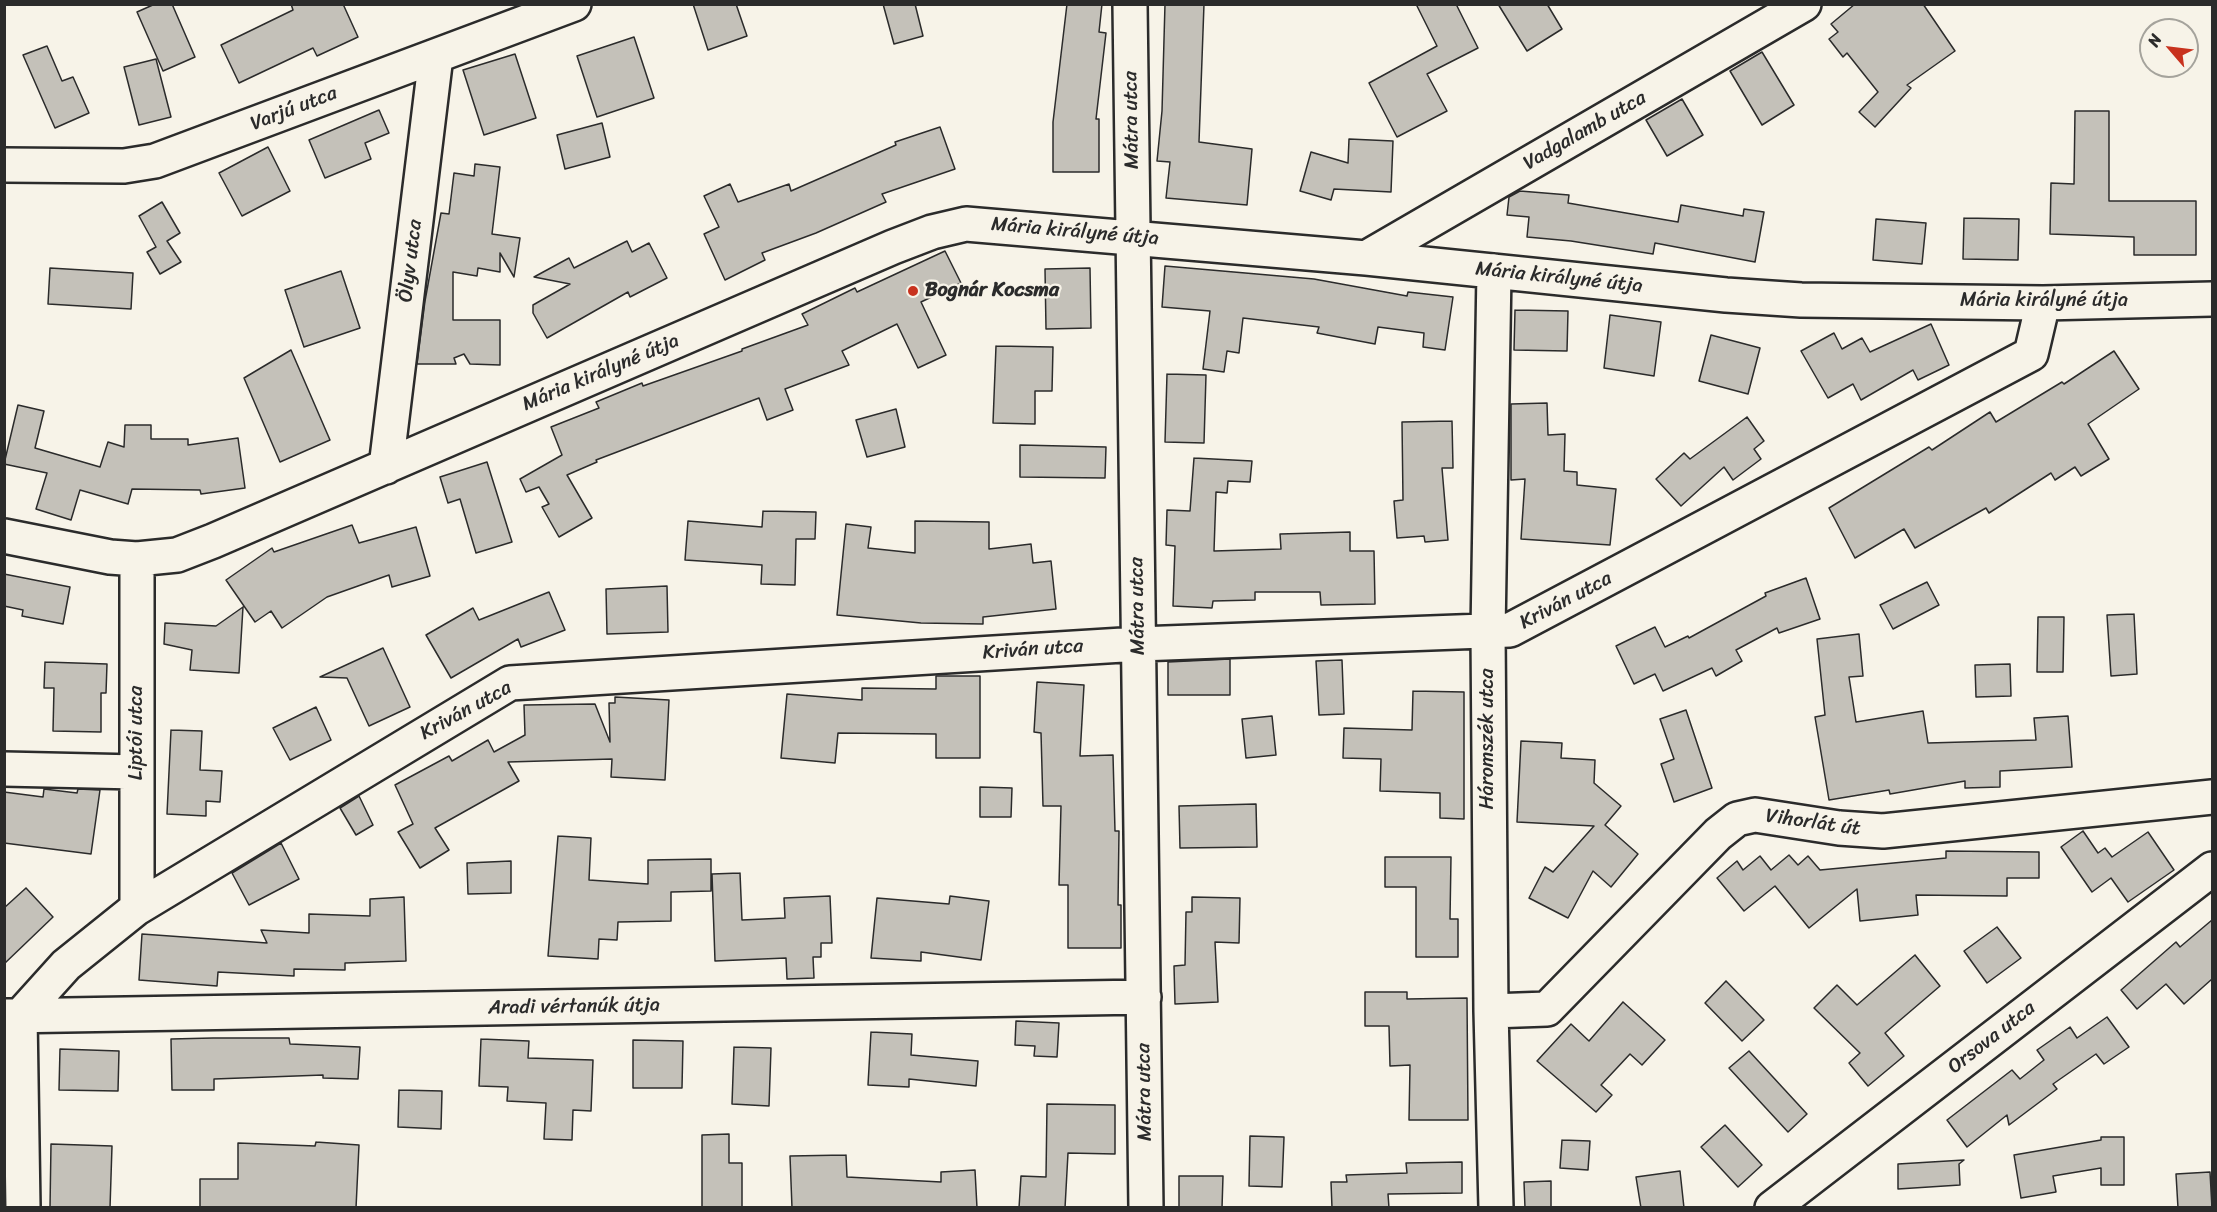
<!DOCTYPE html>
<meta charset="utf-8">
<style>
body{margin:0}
#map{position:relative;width:2217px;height:1212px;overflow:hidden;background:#f7f3e8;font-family:Sriracha,sans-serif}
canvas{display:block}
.frame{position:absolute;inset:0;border:6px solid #2b2b2b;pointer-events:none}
.north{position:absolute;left:2139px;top:18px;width:60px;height:60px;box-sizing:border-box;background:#f7f3e8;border:2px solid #a5a39c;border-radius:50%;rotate:298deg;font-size:16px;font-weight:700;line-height:24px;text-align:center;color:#2b2b2b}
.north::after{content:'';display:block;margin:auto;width:21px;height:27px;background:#c8321e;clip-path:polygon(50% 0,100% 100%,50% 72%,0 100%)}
</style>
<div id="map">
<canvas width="2217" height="1212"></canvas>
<div class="frame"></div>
<div class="north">N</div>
</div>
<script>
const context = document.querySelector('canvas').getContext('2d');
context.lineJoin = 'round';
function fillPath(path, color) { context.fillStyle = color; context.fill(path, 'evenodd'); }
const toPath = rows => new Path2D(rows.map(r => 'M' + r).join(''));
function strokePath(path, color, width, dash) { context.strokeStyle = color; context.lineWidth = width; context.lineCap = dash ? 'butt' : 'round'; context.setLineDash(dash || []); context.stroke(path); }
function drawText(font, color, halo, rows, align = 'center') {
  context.font = font + ' Sriracha,sans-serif'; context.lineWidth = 4.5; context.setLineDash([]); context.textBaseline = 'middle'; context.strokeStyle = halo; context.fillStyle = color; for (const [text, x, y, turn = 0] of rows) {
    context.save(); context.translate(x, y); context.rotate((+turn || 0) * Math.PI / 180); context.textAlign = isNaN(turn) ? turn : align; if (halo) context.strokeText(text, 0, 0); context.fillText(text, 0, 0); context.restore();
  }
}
const building = toPath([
 [155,4,172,4,195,57,163,71,137,12,155,4],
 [291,4,343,4,358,37,317,56,313,48,239,83,221,45,293,10,291,4],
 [693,4,736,4,747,36,708,50,693,4],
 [883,4,915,4,923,36,894,44,883,4],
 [1067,4,1102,4,1099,32,1106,33,1096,119,1099,119,1099,172,1053,172,1053,122,1067,4],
 [1165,4,1204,4,1199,142,1252,149,1247,205,1166,198,1170,162,1157,161,1162,111,1165,4],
 [1416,4,1456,4,1478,48,1427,74,1447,111,1397,137,1369,83,1437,46,1416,4],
 [1498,4,1547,4,1562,29,1527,51,1498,4],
 [1855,4,1923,4,1955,51,1907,85,1911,88,1875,127,1859,112,1878,92,1847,53,1843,57,1829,39,1838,32,1831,24,1855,4],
 [634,37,654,98,597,117,577,56,634,37],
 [47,46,62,81,73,77,89,113,55,128,23,55,47,46],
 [1762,52,1794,105,1762,125,1730,71,1762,52],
 [515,54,536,118,484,135,463,70,515,54],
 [156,59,171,117,139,125,124,67,156,59],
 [1682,99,1703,135,1667,156,1646,120,1682,99],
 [379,110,389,133,365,143,371,159,325,178,309,140,379,110],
 [2075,111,2109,111,2109,201,2196,201,2196,255,2134,255,2134,237,2050,234,2051,183,2074,184,2075,111],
 [602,123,610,157,565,169,557,135,602,123],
 [940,127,955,169,882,194,886,202,816,233,762,253,765,260,725,280,704,234,719,227,704,196,730,184,738,202,789,184,791,191,896,145,895,142,940,127],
 [1349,139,1393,141,1391,192,1334,189,1331,200,1300,191,1311,152,1348,163,1349,139],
 [268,147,290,191,242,216,219,173,268,147],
 [475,164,500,167,492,234,520,238,514,277,500,253,500,272,478,268,477,276,453,272,453,320,500,320,500,365,470,364,464,354,454,358,456,364,417,364,425,301,441,213,449,214,454,173,474,176,475,164],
 [1520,191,1569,195,1568,203,1678,222,1681,205,1743,216,1744,209,1764,212,1755,262,1655,243,1653,254,1571,241,1527,237,1529,217,1507,215,1509,197,1520,191],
 [162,202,180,233,167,241,181,262,160,274,147,252,156,247,139,216,162,202],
 [1964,218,2019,219,2018,260,1963,259,1964,218],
 [1876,219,1926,223,1922,264,1873,260,1876,219],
 [627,241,632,252,649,243,667,278,630,297,628,292,547,338,533,313,533,305,570,284,534,277,569,258,574,268,627,241],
 [945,251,961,283,921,302,946,355,918,368,897,324,842,351,849,365,785,389,793,410,767,420,759,398,596,460,597,462,567,475,592,518,559,537,542,507,549,504,539,487,526,492,520,479,562,455,551,427,599,408,596,402,642,383,643,386,742,351,742,349,808,325,802,314,855,288,857,292,945,251],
 [1165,266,1314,279,1407,296,1408,292,1453,297,1445,350,1423,347,1424,333,1378,327,1375,344,1317,333,1319,327,1243,318,1239,353,1227,351,1224,372,1203,369,1210,311,1162,307,1165,266],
 [50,268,133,273,131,309,48,304,50,268],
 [1090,268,1091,328,1046,329,1045,269,1090,268],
 [341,271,360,328,304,347,285,290,341,271],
 [1515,310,1568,311,1567,351,1514,350,1515,310],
 [1610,315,1661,322,1654,376,1604,368,1610,315],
 [1931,324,1949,365,1918,380,1913,370,1861,400,1853,384,1828,398,1801,351,1834,333,1842,349,1862,338,1870,352,1931,324],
 [1711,335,1760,348,1748,394,1699,381,1711,335],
 [996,346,1053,347,1052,391,1035,391,1035,424,993,423,996,346],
 [291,350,330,440,280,462,244,378,291,350],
 [2114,351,2139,389,2088,424,2109,459,2081,476,2075,467,2055,480,2051,473,1989,513,1986,508,1915,548,1904,529,1855,558,1829,508,1929,447,1932,450,1990,412,1996,422,2062,382,2064,384,2114,351],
 [1167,374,1206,375,1204,443,1165,442,1167,374],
 [1547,403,1548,435,1565,434,1564,471,1577,472,1577,485,1616,489,1610,545,1521,539,1525,479,1511,480,1511,404,1547,403],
 [18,405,44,411,35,448,100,467,108,442,124,447,125,425,151,425,151,439,188,439,188,445,238,438,245,488,201,494,200,490,132,489,128,504,80,490,71,520,36,509,47,473,4,464,18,405],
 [896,409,905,447,867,457,856,420,896,409],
 [1747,417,1764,441,1754,449,1761,459,1733,480,1724,467,1681,506,1656,479,1684,453,1690,459,1747,417],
 [1452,421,1453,468,1442,468,1448,540,1425,542,1424,536,1397,538,1394,501,1403,500,1402,422,1452,421],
 [1020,445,1106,447,1105,478,1020,477,1020,445],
 [1194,458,1252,461,1250,482,1228,481,1227,493,1216,492,1214,551,1281,549,1280,534,1350,532,1350,551,1374,551,1375,604,1321,605,1320,592,1255,592,1255,600,1213,601,1212,608,1173,606,1175,546,1166,545,1167,510,1190,511,1194,458],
 [487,462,512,542,476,553,460,499,448,503,440,477,487,462],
 [763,511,816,512,815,539,796,539,795,585,761,584,762,565,685,560,688,521,762,527,763,511],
 [915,521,989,522,989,549,1031,544,1033,563,1051,561,1056,609,983,617,983,624,921,623,837,615,846,524,871,527,868,548,915,553,915,521],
 [352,525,359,543,416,527,430,576,392,587,389,575,327,597,282,628,271,611,255,622,226,580,272,548,274,552,352,525],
 [4,574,70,587,63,624,22,616,23,610,4,606,4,574],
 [1806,578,1820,619,1779,633,1777,628,1736,650,1742,661,1716,676,1712,668,1663,691,1655,674,1634,684,1616,646,1655,627,1665,647,1688,636,1689,638,1766,596,1765,593,1806,578],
 [1927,582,1939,605,1893,629,1880,605,1927,582],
 [667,586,668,632,607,634,606,589,667,586],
 [549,592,565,630,521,647,518,639,451,678,426,635,473,608,479,620,549,592],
 [243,607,239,673,190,670,192,650,164,644,165,623,216,626,243,607],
 [2134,614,2137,674,2111,676,2107,615,2134,614],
 [2038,617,2064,617,2063,672,2037,672,2038,617],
 [1859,634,1863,676,1849,677,1856,722,1923,711,1928,743,2036,740,2034,718,2068,716,2072,767,2000,771,2000,787,1965,788,1965,781,1890,794,1889,790,1829,800,1815,717,1825,715,1817,639,1859,634],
 [383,648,410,707,369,726,347,678,320,677,383,648],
 [1230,659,1230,695,1168,695,1168,662,1230,659],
 [1342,660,1344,714,1319,715,1316,661,1342,660],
 [45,662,107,664,106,693,101,693,101,732,53,731,54,688,44,688,45,662],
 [2010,664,2011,696,1976,697,1975,665,2010,664],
 [936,676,980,676,980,758,936,758,936,734,838,733,835,763,781,758,787,694,862,700,862,688,936,689,936,676],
 [1037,682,1084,685,1080,756,1113,755,1115,831,1119,831,1118,905,1121,905,1121,948,1068,948,1068,885,1059,885,1061,806,1043,806,1041,733,1034,732,1037,682],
 [1413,691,1464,692,1464,819,1440,818,1440,793,1380,791,1381,759,1343,758,1344,728,1412,730,1413,691],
 [615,697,669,700,665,780,611,777,612,759,508,762,519,781,435,828,449,850,420,868,398,832,413,824,395,785,449,756,452,761,488,740,494,752,525,735,524,705,595,704,610,742,609,703,615,703,615,697],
 [316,707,331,740,290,760,273,728,316,707],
 [1686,710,1712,788,1674,802,1661,764,1674,759,1660,719,1686,710],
 [1272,716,1276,755,1246,758,1242,719,1272,716],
 [171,730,202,731,200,770,222,771,220,802,206,801,206,816,167,814,171,730],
 [1521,741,1562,743,1561,758,1595,760,1594,783,1621,806,1605,825,1638,854,1611,887,1593,871,1568,918,1529,898,1545,867,1553,872,1594,826,1517,822,1521,741],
 [980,787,1012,788,1011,817,980,817,980,787],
 [44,789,77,793,78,789,100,790,91,854,4,843,4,792,43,797,44,789],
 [359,796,373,825,356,835,340,808,359,796],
 [1256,804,1257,847,1180,848,1179,806,1256,804],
 [2083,831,2098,853,2105,848,2112,857,2148,832,2174,870,2128,902,2111,878,2092,892,2061,847,2083,831],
 [558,836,591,838,589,880,648,884,648,860,711,859,711,891,671,892,671,921,618,922,617,940,599,939,598,959,548,956,558,836],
 [281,843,299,879,249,905,232,873,281,843],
 [1946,851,2039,852,2039,878,2007,878,2007,896,1916,895,1918,915,1860,921,1857,889,1809,928,1775,886,1744,911,1717,878,1737,861,1743,870,1760,856,1771,870,1789,855,1798,865,1808,856,1820,870,1946,858,1946,851],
 [1385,857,1451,857,1450,919,1458,919,1458,957,1416,957,1416,887,1385,887,1385,857],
 [511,861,511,893,468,894,467,863,511,861],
 [740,873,742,920,785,918,784,898,830,896,832,943,821,943,821,957,813,957,814,978,787,979,786,958,715,961,712,874,740,873],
 [26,888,53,917,4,964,4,908,26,888],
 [950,896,989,901,981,960,921,952,921,961,871,958,877,898,949,904,950,896],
 [404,897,406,961,345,963,345,970,294,969,294,976,218,972,217,986,139,980,142,934,267,943,261,930,309,933,309,914,370,916,370,899,404,897],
 [1192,897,1240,898,1239,943,1215,942,1218,1002,1175,1004,1174,966,1185,965,1186,912,1192,912,1192,897],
 [2212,920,2212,979,2184,1004,2166,984,2137,1009,2121,990,2176,942,2180,947,2212,920],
 [1997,927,2021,958,1987,983,1964,951,1997,927],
 [1915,955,1940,986,1885,1033,1904,1056,1868,1086,1849,1063,1860,1053,1814,1008,1837,985,1857,1005,1915,955],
 [1726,981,1764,1020,1742,1041,1705,1003,1726,981],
 [1365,992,1407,992,1407,999,1467,998,1468,1120,1409,1120,1410,1065,1390,1066,1389,1026,1365,1026,1365,992],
 [1623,1002,1665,1040,1642,1065,1630,1054,1601,1085,1612,1095,1596,1112,1537,1061,1571,1024,1589,1041,1623,1002],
 [2107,1017,2129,1047,2104,1064,2096,1054,2053,1084,2057,1089,2009,1125,2007,1115,1967,1147,1947,1120,2012,1070,2020,1079,2044,1060,2037,1050,2070,1027,2077,1038,2107,1017],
 [1016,1021,1059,1023,1057,1057,1034,1056,1035,1046,1015,1045,1016,1021],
 [871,1032,912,1034,911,1055,978,1061,976,1086,909,1079,909,1087,868,1085,871,1032],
 [213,1038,289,1038,290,1044,360,1047,358,1079,323,1078,323,1075,214,1079,214,1090,172,1090,171,1039,213,1038],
 [481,1039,529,1041,528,1058,593,1060,591,1111,573,1110,572,1140,544,1139,546,1103,507,1101,508,1087,479,1086,481,1039],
 [633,1040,683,1041,682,1088,633,1088,633,1040],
 [734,1047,771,1048,769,1106,732,1104,734,1047],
 [60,1049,119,1051,118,1091,59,1090,60,1049],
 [1749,1051,1807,1114,1788,1132,1729,1068,1749,1051],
 [399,1090,442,1091,441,1129,398,1127,399,1090],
 [1047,1104,1115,1105,1115,1154,1068,1153,1065,1208,1019,1208,1021,1176,1046,1177,1047,1104],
 [1725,1125,1762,1165,1738,1187,1701,1147,1725,1125],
 [729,1134,729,1163,742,1163,742,1208,702,1208,702,1135,729,1134],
 [1250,1136,1284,1137,1282,1187,1249,1186,1250,1136],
 [2101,1137,2124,1137,2124,1185,2101,1185,2101,1168,2053,1176,2056,1192,2021,1198,2014,1155,2101,1140,2101,1137],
 [1562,1140,1590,1141,1588,1170,1560,1168,1562,1140],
 [316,1142,359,1145,356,1208,200,1208,200,1179,238,1179,238,1143,315,1146,316,1142],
 [51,1144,112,1146,110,1208,50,1208,51,1144],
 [846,1155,847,1177,941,1182,941,1172,975,1170,977,1208,792,1208,790,1156,846,1155],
 [1964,1160,1959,1164,1960,1185,1898,1189,1898,1164,1964,1160],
 [1462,1162,1462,1193,1388,1194,1389,1208,1332,1208,1331,1182,1347,1182,1346,1175,1407,1173,1406,1163,1462,1162],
 [1680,1171,1684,1208,1641,1208,1636,1177,1680,1171],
 [2210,1172,2212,1208,2178,1208,2176,1174,2210,1172],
 [1179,1176,1223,1176,1222,1208,1179,1208,1179,1176],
 [1551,1181,1551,1208,1525,1208,1524,1182,1551,1181]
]);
fillPath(building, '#c4c1b9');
strokePath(building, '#2b2b2b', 1.5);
const minor = toPath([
 [1130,4,1146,1208],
 [4,165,124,166,155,161,574,4],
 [1366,258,1804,4],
 [1494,271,1488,632,1491,1011,1496,1208],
 [386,467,436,56],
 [4,536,110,557,137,559,177,555,213,541,893,247,932,232,966,224,1366,258,1726,295,1801,300,2043,303,2212,299],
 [4,769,137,772],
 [137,908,137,559],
 [1491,1011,1547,1009,1718,834,1737,819,1755,815,1839,828,1883,831,2212,797],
 [6,1016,1144,997],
 [23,1208,20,1016,66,965,137,908,510,683,1139,644,1510,630,2031,354,2043,303],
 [1772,1208,2212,869]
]);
strokePath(minor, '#2b2b2b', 38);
strokePath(minor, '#f7f3e8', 33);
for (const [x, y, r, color] of [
 [913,291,6,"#c8321e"]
]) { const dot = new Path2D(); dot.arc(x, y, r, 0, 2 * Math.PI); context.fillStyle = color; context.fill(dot); strokePath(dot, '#f7f3e8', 2); }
drawText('20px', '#2b2b2b', '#f7f3e8', [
 ["Varjú utca",294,109,-21],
 ["Mátra utca",1132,120,-91],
 ["Vadgalamb utca",1585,131,-30],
 ["Mária királyné útja",1075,232,5],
 ["Ölyv utca",411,261,-83],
 ["Mária királyné útja",1559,278,6],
 ["Mária királyné útja",2044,301],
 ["Mária királyné útja",601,373,-23],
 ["Kriván utca",1566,601,-28],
 ["Mátra utca",1138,606,-91],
 ["Kriván utca",1033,650,-4],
 ["Kriván utca",466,711,-29],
 ["Liptói utca",137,733,-90],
 ["Háromszék utca",1488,739,-90],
 ["Vihorlát út",1813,823,8],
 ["Aradi vértanúk útja",574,1007,-1],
 ["Orsova utca",1992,1038,-38],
 ["Mátra utca",1145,1092,-91]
]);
drawText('bold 20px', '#2b2b2b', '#f7f3e8', [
 ["Bognár Kocsma",925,291]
], 'left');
</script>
